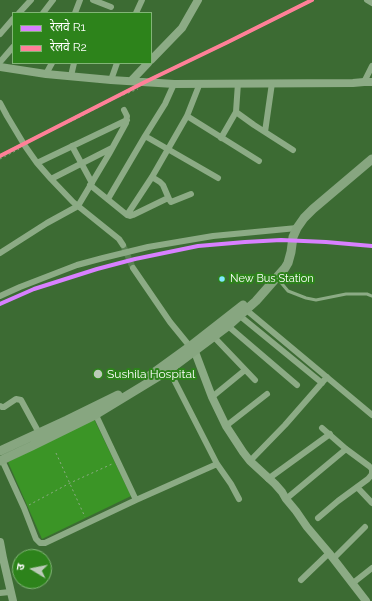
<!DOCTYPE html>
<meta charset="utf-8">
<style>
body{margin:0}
#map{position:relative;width:372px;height:601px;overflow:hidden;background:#3c6b33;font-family:Raleway,"Noto Sans Devanagari",sans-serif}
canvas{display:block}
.legend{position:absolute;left:12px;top:12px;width:140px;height:52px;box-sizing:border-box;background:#2d831b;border:1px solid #81b576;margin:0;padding:5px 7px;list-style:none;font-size:12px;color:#fff}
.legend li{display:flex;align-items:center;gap:8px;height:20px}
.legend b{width:20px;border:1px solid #81b576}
.north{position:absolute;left:12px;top:549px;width:40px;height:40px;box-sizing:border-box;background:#2d831b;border:1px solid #81b576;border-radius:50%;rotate:280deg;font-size:11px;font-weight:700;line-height:16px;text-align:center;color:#fff}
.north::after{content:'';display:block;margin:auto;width:14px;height:18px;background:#bbcbb8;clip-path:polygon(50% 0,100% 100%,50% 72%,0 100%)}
</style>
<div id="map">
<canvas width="372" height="601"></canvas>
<ul class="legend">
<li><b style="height:5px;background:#d880ff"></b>रेलवे R1</li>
<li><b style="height:5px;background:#ff8098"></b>रेलवे R2</li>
</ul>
<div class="north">उ</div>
</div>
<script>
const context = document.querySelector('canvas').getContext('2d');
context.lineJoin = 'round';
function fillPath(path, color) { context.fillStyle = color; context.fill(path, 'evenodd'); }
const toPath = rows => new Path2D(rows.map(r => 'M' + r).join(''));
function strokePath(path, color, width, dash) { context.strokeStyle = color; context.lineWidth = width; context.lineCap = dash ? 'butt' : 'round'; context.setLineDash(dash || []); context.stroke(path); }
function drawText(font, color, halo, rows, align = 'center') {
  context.font = font + ' Raleway,sans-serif'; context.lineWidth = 4; context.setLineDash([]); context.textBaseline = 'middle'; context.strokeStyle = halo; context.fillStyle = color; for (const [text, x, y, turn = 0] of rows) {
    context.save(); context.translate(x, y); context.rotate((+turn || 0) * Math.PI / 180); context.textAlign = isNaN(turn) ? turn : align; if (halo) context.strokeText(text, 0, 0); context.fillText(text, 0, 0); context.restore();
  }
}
fillPath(toPath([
 [94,419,131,496,42,539,8,462]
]), '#3b9526');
strokePath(toPath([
 [123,245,133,268]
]), '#598152', 6, [6, 3]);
strokePath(toPath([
 [30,142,32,139,74,120,116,98,138,89],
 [0,159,19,149],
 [56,453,85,517],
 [29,505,70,483,112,464]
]), '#8cab85', 1, [2, 3]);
strokePath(toPath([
 [278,279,288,291,306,298,316,300,346,294,367,294,372,296]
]), '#8cab85', 3);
strokePath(toPath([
 [93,0,111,7],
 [367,0,372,3],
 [19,13,31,0],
 [43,13,53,0],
 [75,13,80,0],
 [136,13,142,0],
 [0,34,13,19],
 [0,62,13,47],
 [46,74,52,63],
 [71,76,74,63],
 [111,80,117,63],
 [364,82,372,66],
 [0,103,7,116,25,146,37,163,51,179,73,202,119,239,123,245],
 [236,112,254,125,293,150],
 [187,116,259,161],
 [265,132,272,83],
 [145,136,218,178],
 [221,138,236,112,238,83],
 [72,146,92,183],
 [37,163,127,120],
 [152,177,160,182,163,185,169,199,171,202,191,194],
 [51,179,112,148],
 [90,185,127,215,130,216,133,215,168,198],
 [108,199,145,136,165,104,174,84],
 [127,215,152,177,187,116,200,83],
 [0,253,47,223,78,206,109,154,126,123,127,116,124,110],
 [133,268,170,322,192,349],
 [0,296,20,287,77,265,103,258,148,247,213,236,297,228],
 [244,308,372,415],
 [240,316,322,383],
 [228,326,297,385],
 [214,337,255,380],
 [169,370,217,464,231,484,239,499],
 [212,397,245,370],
 [0,406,2,407,4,407,16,399,21,400,39,433],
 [94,411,136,500],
 [226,426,267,394],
 [322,428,346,449,369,466,372,469,372,471],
 [2,460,24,508,36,539,40,543,45,543,136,500,217,464],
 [250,461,285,425,327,377],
 [268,479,330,434],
 [357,487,372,503],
 [286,499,346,449],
 [318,518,338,501,368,479,372,474,372,472],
 [333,559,365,527],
 [301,580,329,553],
 [353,583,372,568],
 [0,593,10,592]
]), '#8cab85', 6);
strokePath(toPath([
 [151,60,182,28,198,0],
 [0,67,46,74,111,80,174,84,353,83,364,82,372,82],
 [131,81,148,63],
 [195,352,212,397,226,426,243,452,250,461,275,484,282,492,286,499,296,511,307,527,329,553,366,601],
 [0,542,3,558,13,601]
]), '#8cab85', 8);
strokePath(toPath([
 [148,377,188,348,243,305],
 [0,451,67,420,118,395],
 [0,461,32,446,95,415,169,370,228,326,256,301,285,268,288,263,291,252,293,237,297,228,304,218,313,209,372,159]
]), '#87a680', 9);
const rail = toPath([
 [0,156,145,82,228,42,312,0]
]);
strokePath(rail, '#8dab87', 3);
strokePath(rail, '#2d831b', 1.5, [4.5]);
strokePath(toPath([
 [0,304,34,289,97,269,135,259,198,246,245,242,281,240,326,242,372,246]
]), '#d880ff', 4);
strokePath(toPath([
 [0,156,145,82,228,42,312,0]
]), '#ff8098', 4);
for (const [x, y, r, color] of [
 [222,279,3.5,"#80e8ff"],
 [98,374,5,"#bbcbb8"]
]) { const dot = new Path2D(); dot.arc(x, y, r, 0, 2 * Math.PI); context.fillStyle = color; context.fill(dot); strokePath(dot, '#2d831b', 1.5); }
drawText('11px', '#fff', '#2d831b', [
 ["New Bus Station",230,279]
], 'left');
drawText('12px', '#fff', '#2d831b', [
 ["Sushila Hospital",107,374]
], 'left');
</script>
